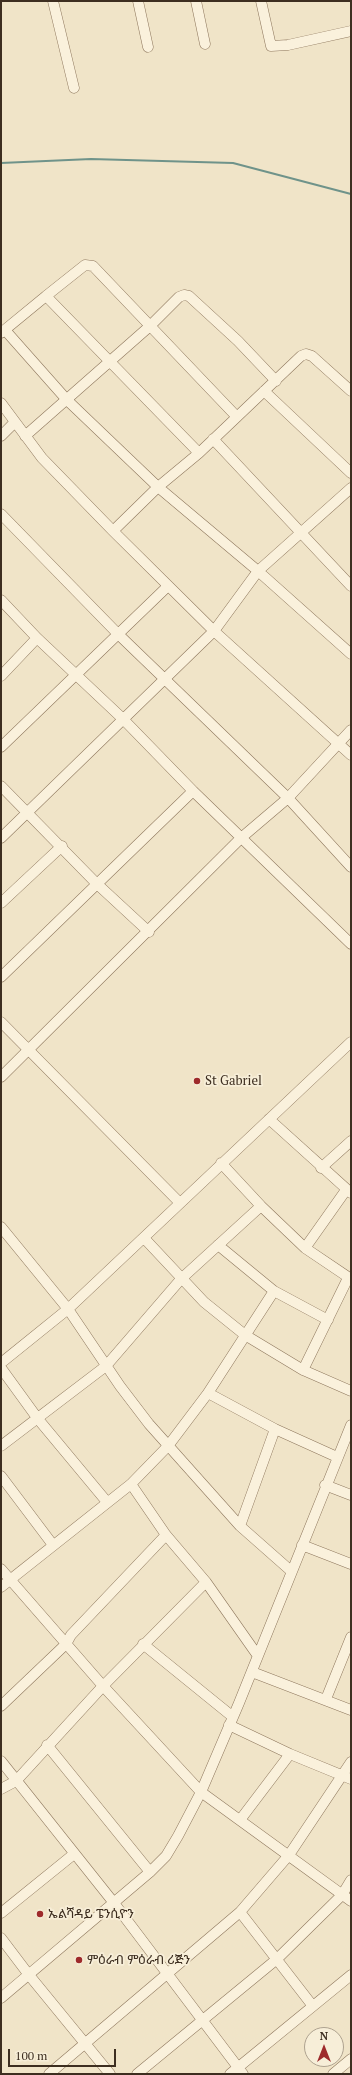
<!DOCTYPE html>
<meta charset="utf-8">
<style>
body{margin:0}
#map{position:relative;width:352px;height:2075px;overflow:hidden;background:#f0e4c8;font-family:"PT Serif",serif}
canvas{display:block}
.frame{position:absolute;inset:0;border:2px solid #3d2e20;pointer-events:none}
.north{position:absolute;left:304px;top:2027px;width:40px;height:40px;box-sizing:border-box;background:#f7eed8;border:1px solid #ada18e;border-radius:50%;rotate:0deg;font-size:11px;font-weight:700;line-height:16px;text-align:center;color:#3d2e20}
.north::after{content:'';display:block;margin:auto;width:14px;height:18px;background:#9e2a2b;clip-path:polygon(50% 0,100% 100%,50% 72%,0 100%)}
.scale{position:absolute;left:8px;top:2049px;width:108px;height:18px;box-sizing:border-box;border:2px solid #3d2e20;border-top:0;padding-left:5px;font-size:12px;line-height:14px;white-space:nowrap;color:#3d2e20;-webkit-text-stroke:3px #f7eed8;paint-order:stroke}
</style>
<div id="map">
<canvas width="352" height="2075"></canvas>
<div class="frame"></div>
<div class="north">N</div>
<div class="scale">100 m</div>
</div>
<script>
const context = document.querySelector('canvas').getContext('2d');
context.lineJoin = 'round';
const toPath = rows => new Path2D(rows.map(r => 'M' + r).join(''));
function strokePath(path, color, width, dash) { context.strokeStyle = color; context.lineWidth = width; context.lineCap = dash ? 'butt' : 'round'; context.setLineDash(dash || []); context.stroke(path); }
function drawText(font, color, halo, rows, align = 'center') {
  context.font = font + ' "PT Serif","Noto Sans Ethiopic",serif'; context.lineWidth = 3.5; context.setLineDash([]); context.textBaseline = 'middle'; context.strokeStyle = halo; context.fillStyle = color; for (const [text, x, y, turn = 0] of rows) {
    context.save(); context.translate(x, y); context.rotate((+turn || 0) * Math.PI / 180); context.textAlign = isNaN(turn) ? turn : align; if (halo) context.strokeText(text, 0, 0); context.fillText(text, 0, 0); context.restore();
  }
}
strokePath(toPath([
 [1,163,91,159,233,163,351,194]
]), '#6f938a', 2);
const minor = toPath([
 [53,1,74,88],
 [138,1,148,47],
 [196,1,205,44],
 [261,1,271,46,288,45,351,31],
 [46,296,85,265,93,266,237,417],
 [5,330,67,400,158,487,258,571,351,654],
 [1,333,46,296,199,453],
 [264,391,351,473],
 [1,403,42,458,113,531,214,631,351,755],
 [1,436,14,423],
 [25,436,150,326,179,297,184,295,189,296,238,341,276,381],
 [213,439,351,586],
 [1,514,118,634,288,798,351,867],
 [113,531,158,487,199,453,301,356,306,354,312,356,351,391],
 [1,600,37,638,123,719,193,791,351,944],
 [1,676,37,638],
 [1,747,168,586],
 [1,786,96,883,149,932],
 [1,838,214,631,258,571,351,488],
 [1,903,62,846],
 [1,977,193,791],
 [1,1022,180,1203],
 [1,1077,241,838,288,798,351,730],
 [269,1119,351,1193],
 [221,1163,261,1206,305,1248,351,1279],
 [321,1168,351,1141],
 [1,1227,68,1309,120,1386,149,1424,240,1526,291,1571],
 [144,1238,204,1302,245,1335,303,1370,351,1391],
 [218,1245,274,1291,328,1320],
 [305,1248,346,1190],
 [1,1363,68,1309,351,1042],
 [1,1368,38,1419,107,1502],
 [303,1370,348,1278],
 [208,1393,275,1429,337,1457],
 [1,1446,106,1366,181,1279,261,1206],
 [1,1476,53,1545],
 [131,1484,166,1535,206,1582,258,1656],
 [325,1485,351,1495],
 [240,1526,275,1429],
 [302,1545,351,1564],
 [1,1569,103,1686,201,1792,351,1901],
 [1,1587,131,1484,168,1446,208,1393,274,1291],
 [143,1644,233,1717],
 [252,1672,351,1710],
 [326,1699,351,1637],
 [1,1706,66,1644,71,1635,166,1535],
 [229,1725,290,1754,351,1779],
 [47,1745,150,1872],
 [1,1761,114,1903,243,2074],
 [1,1789,16,1781,103,1686,206,1582],
 [240,1820,290,1754],
 [240,1912,312,2005],
 [1,1913,74,1854],
 [1,1938,29,1975,110,2074],
 [1,1998,150,1872,166,1856,178,1836,201,1792,239,1703,351,1425],
 [49,2074,240,1912,289,1855,351,1762],
 [137,2074,277,1959,342,1895,351,1880],
 [230,2074,351,1975],
 [333,2074,351,2059]
]);
strokePath(minor, '#8d765c', 11);
strokePath(minor, '#faf1dc', 10);
for (const [x, y, r, color] of [
 [197,1081,4,"#9e2a2b"],
 [40,1914,4,"#9e2a2b"],
 [79,1960,4,"#9e2a2b"]
]) { const dot = new Path2D(); dot.arc(x, y, r, 0, 2 * Math.PI); context.fillStyle = color; context.fill(dot); strokePath(dot, '#f7eed8', 1.5); }
drawText('13px', '#3d2e20', '#f7eed8', [
 ["St Gabriel",205,1081],
 ["ኤልሻዳይ ፔንሲዮን",48,1914],
 ["ምዕራብ ምዕራብ ሪጅን",87,1960]
], 'left');
</script>
